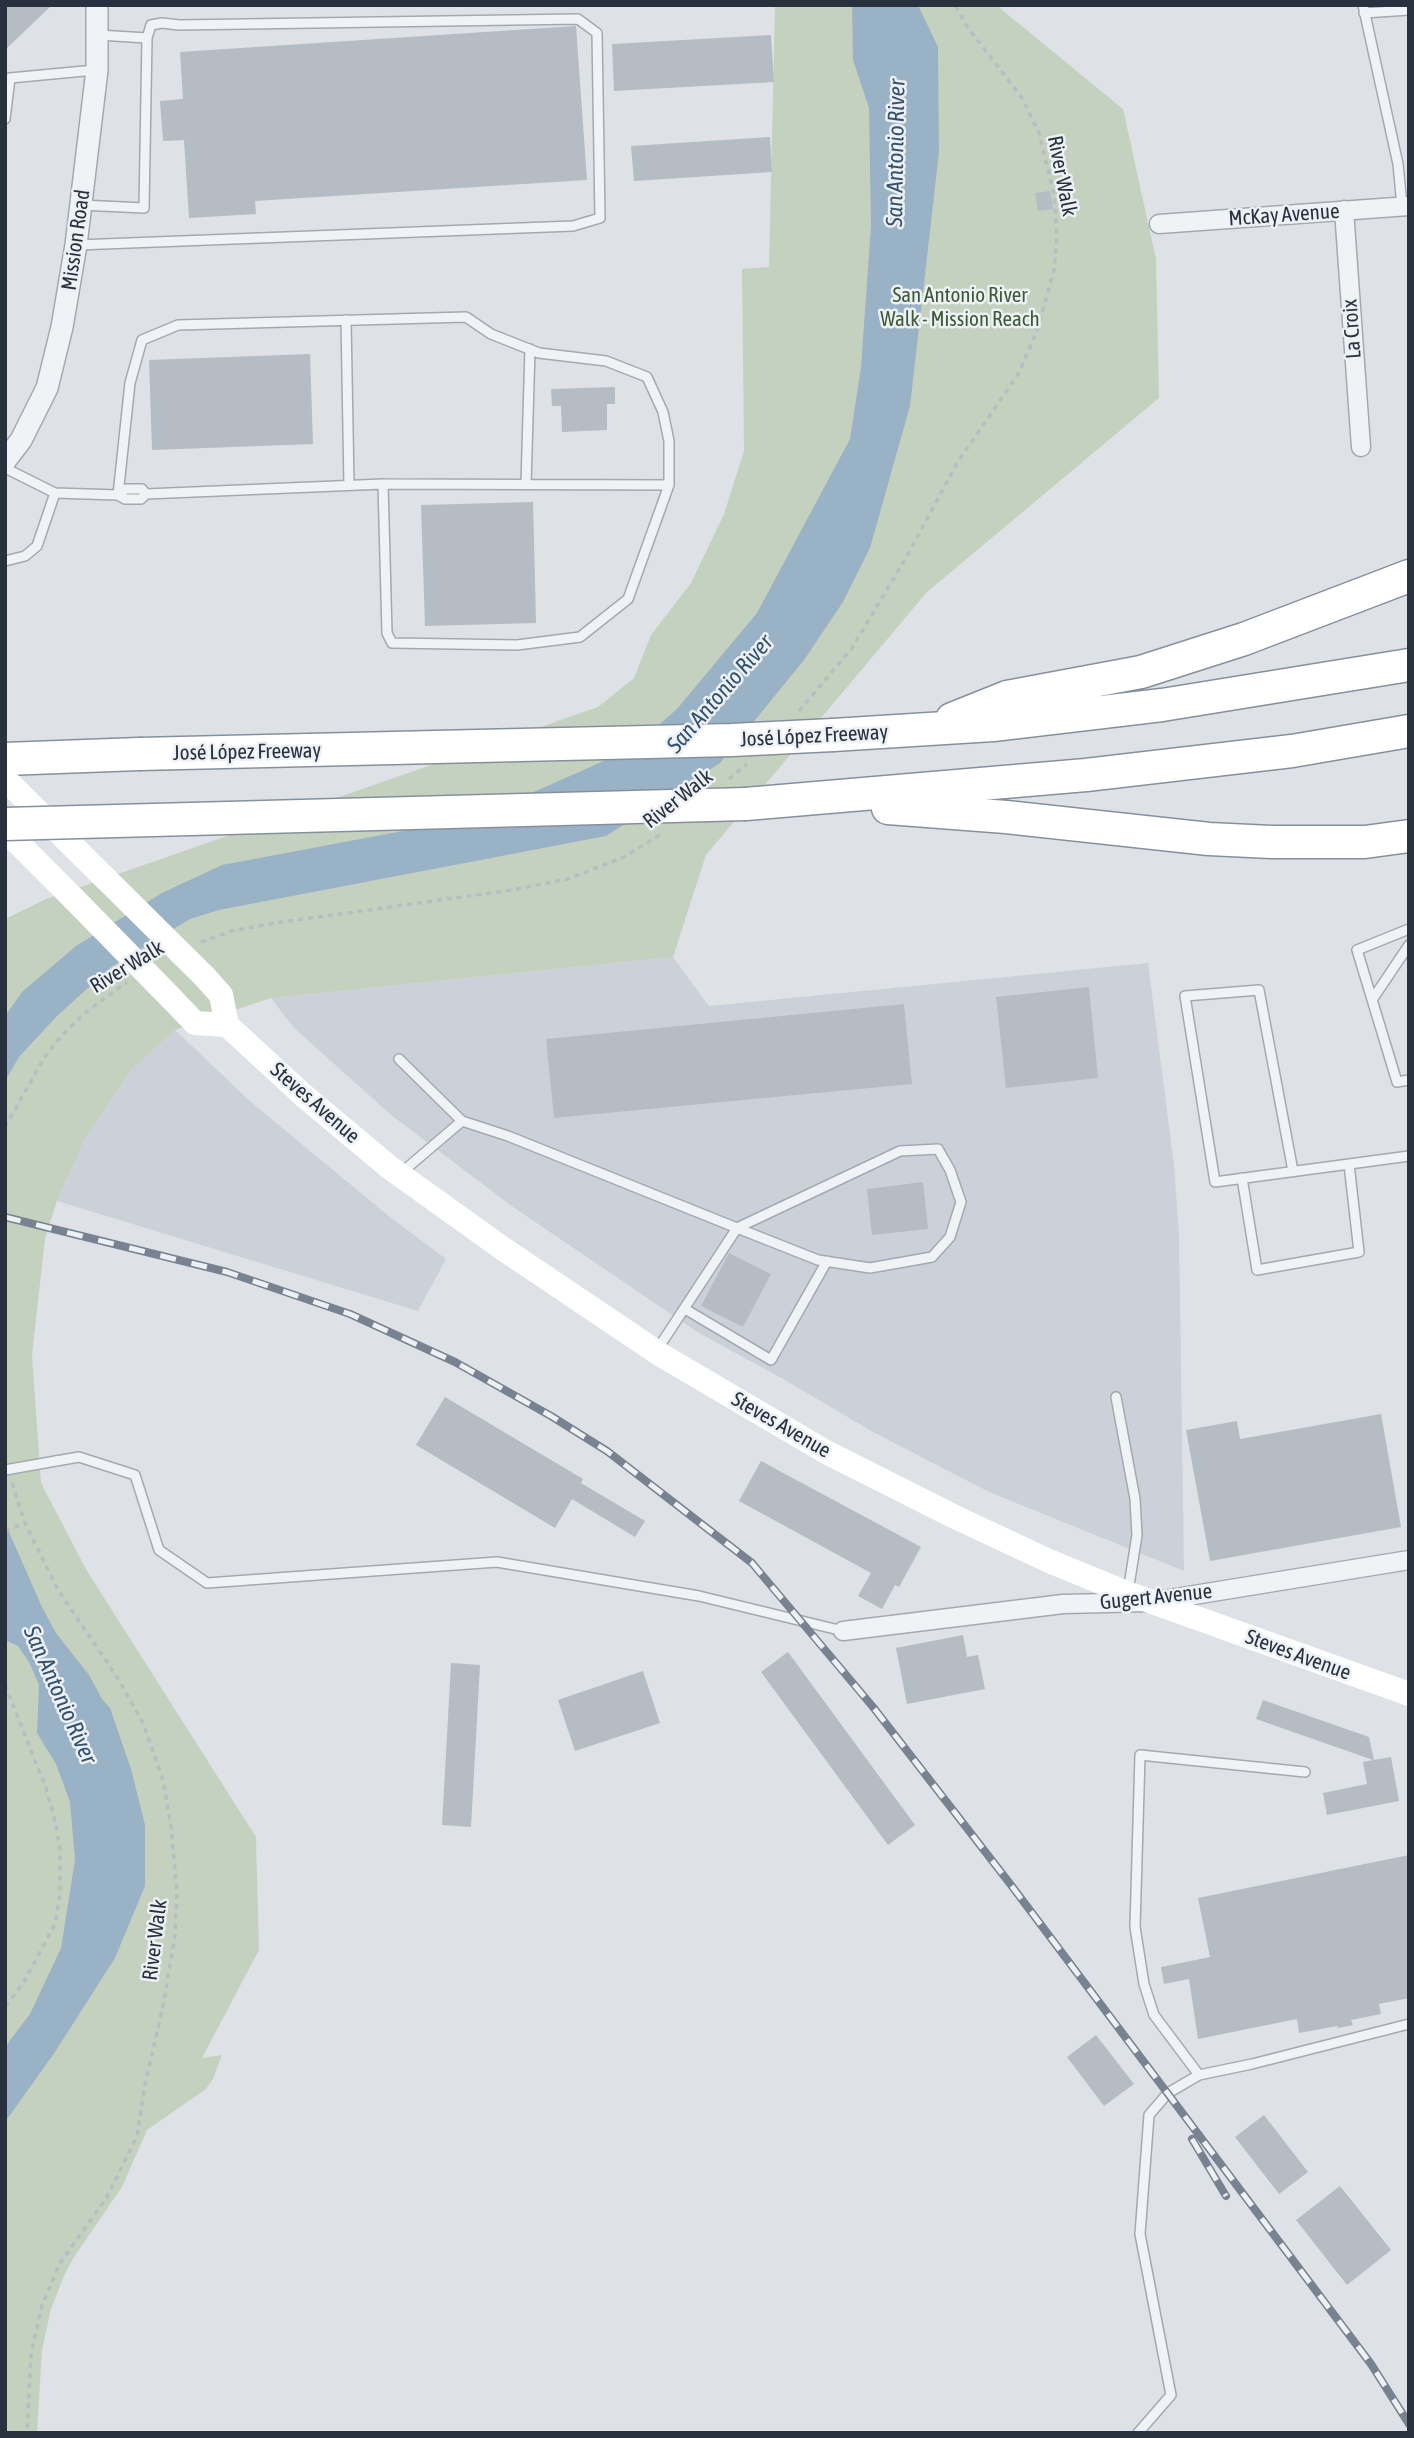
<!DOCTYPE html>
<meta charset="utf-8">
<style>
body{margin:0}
#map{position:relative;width:1414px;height:2438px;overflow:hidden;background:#dee2e7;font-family:"Asap Condensed",sans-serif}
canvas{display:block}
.frame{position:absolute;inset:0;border:7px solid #28313d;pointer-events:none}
</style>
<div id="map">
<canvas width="1414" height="2438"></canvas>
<div class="frame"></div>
</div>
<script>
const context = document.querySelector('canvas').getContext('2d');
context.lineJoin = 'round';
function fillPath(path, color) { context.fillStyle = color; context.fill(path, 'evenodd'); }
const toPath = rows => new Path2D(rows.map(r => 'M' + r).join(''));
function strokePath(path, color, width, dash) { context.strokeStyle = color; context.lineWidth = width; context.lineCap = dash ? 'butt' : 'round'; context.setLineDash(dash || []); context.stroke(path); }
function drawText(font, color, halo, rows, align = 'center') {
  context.font = font + ' "Asap Condensed",sans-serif'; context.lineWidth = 5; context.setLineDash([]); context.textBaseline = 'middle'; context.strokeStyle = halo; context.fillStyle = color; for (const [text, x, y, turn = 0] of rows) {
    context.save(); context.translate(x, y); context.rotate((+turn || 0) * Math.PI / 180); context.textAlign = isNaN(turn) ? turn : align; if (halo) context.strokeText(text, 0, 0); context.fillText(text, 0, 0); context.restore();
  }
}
fillPath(toPath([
 [673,957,709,1006,1148,963,1174,1165,1179,1233,1184,1571,989,1492,873,1432,783,1379,699,1333,513,1207,391,1115,293,1027,271,998],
 [175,1030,252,1103,390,1217,446,1259,418,1311,57,1201,87,1135,113,1093,131,1070]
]), '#ccd1d9');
fillPath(toPath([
 [775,5,1000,5,1001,9,1123,109,1156,259,1159,398,927,592,706,855,673,957,271,998,175,1030,131,1070,87,1135,57,1201,45,1239,32,1355,41,1483,87,1571,256,1837,259,1950,202,2058,222,2055,213,2079,206,2089,147,2130,122,2187,74,2257,64,2276,51,2309,42,2350,37,2433,5,2433,5,919,46,899,598,707,634,678,651,635,691,583,724,514,744,451,742,269,769,267]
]), '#c5d1bf');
fillPath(toPath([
 [852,5,918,5,938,47,939,152,910,406,870,548,843,602,804,660,720,763,606,836,219,910,190,919,111,967,57,1016,19,1057,5,1081,5,1016,22,992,76,946,162,893,222,865,477,817,631,749,677,709,757,613,850,439,861,367,871,226,869,108,853,60],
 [5,1523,42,1607,56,1633,89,1675,102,1699,110,1708,131,1769,145,1825,145,1886,115,1958,55,2052,5,2122,5,2047,30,2014,61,1948,75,1860,70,1802,56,1764,37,1733,39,1685,29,1662,18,1646,7,1641,5,1636]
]), '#9ab2c6');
fillPath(toPath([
 [5,5,52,5,5,50],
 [576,26,587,180,255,201,256,214,189,218,184,140,163,141,160,101,183,99,180,52],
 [771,35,774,82,614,91,612,44],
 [770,137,772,172,634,181,631,146],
 [1050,191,1053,209,1038,211,1035,193],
 [310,354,313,444,152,450,149,360],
 [615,387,615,404,607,404,607,430,562,432,561,406,552,406,551,389],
 [533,502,536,623,425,626,421,505],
 [1089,987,1098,1078,1006,1088,996,997],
 [904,1004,912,1084,554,1118,546,1039],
 [923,1182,928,1229,872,1235,867,1189],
 [729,1253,771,1274,743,1327,701,1306],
 [445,1397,583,1479,581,1483,645,1521,635,1537,572,1499,555,1528,416,1445],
 [1381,1414,1401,1527,1210,1561,1186,1430,1237,1421,1240,1439],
 [761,1461,921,1547,899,1587,895,1585,882,1609,858,1596,871,1573,739,1501],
 [963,1635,967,1657,978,1655,985,1689,907,1704,896,1648],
 [788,1652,915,1825,888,1845,761,1672],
 [451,1663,480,1665,471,1827,442,1825],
 [643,1671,660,1723,575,1751,558,1700],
 [1263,1700,1369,1737,1374,1760,1391,1757,1399,1801,1327,1815,1323,1793,1367,1784,1363,1762,1373,1760,1256,1719],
 [1409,1855,1409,1998,1379,2004,1381,2014,1351,2020,1353,2025,1338,2028,1337,2026,1299,2033,1297,2019,1198,2039,1189,1979,1164,1984,1161,1967,1210,1957,1198,1898],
 [1096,2035,1134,2084,1104,2106,1067,2057],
 [1264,2115,1308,2172,1279,2194,1235,2137],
 [1340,2186,1391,2250,1347,2285,1296,2220]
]), '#b5bcc4');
const service = toPath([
 [1363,5,1398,164,1402,206],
 [1364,13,1409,10],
 [5,119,10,78,95,70],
 [81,205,144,208,147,38,98,35],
 [77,245,573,226,600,218,597,33,578,19,179,25,162,23,151,25,147,38],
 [346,320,349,485],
 [5,468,55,493,118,495,125,499,141,499,146,494],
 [526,484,530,349],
 [118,495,130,383,142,340,178,325,466,317,491,334,539,353,606,361,647,377,663,412,669,441,669,485,628,599,580,637,517,645,392,643,387,633,383,484],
 [118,495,126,489,142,489,146,494,383,484,669,485],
 [5,561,25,556,37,546,55,493],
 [1409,929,1357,950,1397,1082,1409,1080],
 [1372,1000,1409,945],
 [399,1059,462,1121],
 [1293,1171,1259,990,1185,996,1215,1182,1409,1156],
 [401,1173,462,1121,508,1136,737,1228,818,1260,870,1268,932,1257,950,1237,961,1202,950,1170,938,1149,900,1151,737,1228,657,1350],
 [1242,1178,1257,1270,1359,1252,1349,1164],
 [685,1309,771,1360,827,1261],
 [1116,1397,1135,1499,1137,1535,1128,1592],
 [56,1461,79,1457,135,1475,159,1550,207,1583,497,1562,699,1596,843,1631],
 [1199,2075,1154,2015,1144,1984,1135,1927,1140,1755,1305,1772],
 [1138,2433,1171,2395,1140,2234,1149,2115,1168,2093,1199,2075,1252,2064,1409,2024]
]);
const minor = toPath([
 [1344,210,1361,447],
 [1159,224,1409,206],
 [843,1631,1063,1604,1151,1602,1409,1560]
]);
const tertiary = toPath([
 [5,461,21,440,47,388,62,327,76,245,97,70,97,5]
]);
const motorway = toPath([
 [952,719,1007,697,1141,672,1244,639,1409,576],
 [833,735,993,725,1162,705,1409,665],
 [5,759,139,754],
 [746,804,1086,775,1292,751,1409,731],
 [888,808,1006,817,1209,839,1271,842,1365,842,1409,836]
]);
strokePath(service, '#a4a9b1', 12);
strokePath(minor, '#a4a9b1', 21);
strokePath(tertiary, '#a4a9b1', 24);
strokePath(motorway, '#86909d', 35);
strokePath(toPath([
 [799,711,852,648,907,556,957,463,1019,373,1038,328,1054,270,1057,237,1054,194,1039,133,1022,98,966,25,955,5],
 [729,779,747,764],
 [201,942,232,931,275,923,512,890,568,879,624,857,663,833],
 [5,1127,44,1058,62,1035,86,1012,127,982],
 [12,1483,25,1523,58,1590,117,1677,143,1723,163,1780,171,1826,177,1893,175,1935,163,2006,145,2085,137,2136,107,2197,60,2263,42,2305,31,2354,27,2433],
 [5,1531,25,1523],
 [5,1685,46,1788,55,1821,60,1848,60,1893,55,1924,24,1982,5,2007]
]), '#b8bdc2', 3.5, [5, 5]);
strokePath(service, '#f0f3f6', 9);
strokePath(minor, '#f0f3f6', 18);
strokePath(tertiary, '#f0f3f6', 21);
strokePath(toPath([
 [5,779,106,879],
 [5,830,74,899],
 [205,977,221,995,227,1025,303,1095,389,1167,502,1248,661,1355,826,1452,955,1517,1049,1561,1127,1593,1409,1694],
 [171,998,195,1023,227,1025]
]), '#fff', 24);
strokePath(motorway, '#fff', 32);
const rail = toPath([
 [5,1217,227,1272,350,1314,455,1362,551,1416,607,1451,752,1563,873,1707,1011,1885,1371,2364,1409,2424],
 [1192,2139,1226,2196]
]);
strokePath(rail, '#788290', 8);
strokePath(rail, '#edf1f5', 5, [16]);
const serviceBridge = toPath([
 [5,1470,56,1461]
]);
const motorwayBridge = toPath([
 [139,754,732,740,833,735],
 [5,824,746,804]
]);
strokePath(serviceBridge, '#a4a9b1', 12, []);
strokePath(motorwayBridge, '#86909d', 35, []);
strokePath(serviceBridge, '#f0f3f6', 9);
strokePath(toPath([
 [106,879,205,977],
 [74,899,171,998]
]), '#fff', 24);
strokePath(motorwayBridge, '#fff', 32);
drawText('21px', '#28313d', '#edf1f5', [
 ["River Walk",1062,176,79],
 ["McKay Avenue",1284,215,-4],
 ["Mission Road",76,240,-82],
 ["La Croix",1352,329,-94],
 ["José López Freeway",814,736,-3],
 ["José López Freeway",247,752,-1],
 ["River Walk",678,799,-38],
 ["River Walk",127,967,-31],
 ["Steves Avenue",315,1103,41],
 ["Steves Avenue",781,1425,30],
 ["Gugert Avenue",1156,1597,-6],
 ["Steves Avenue",1298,1655,20],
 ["River Walk",155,1940,-83]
]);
drawText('21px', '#3e5935', '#edf1f5', [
 ["San Antonio River",960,295],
 ["Walk - Mission Reach",960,319]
]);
drawText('italic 23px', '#335270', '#edf1f5', [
 ["San Antonio River",896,153,-89],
 ["San Antonio River",720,694,-49],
 ["San Antonio River",60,1695,66]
]);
</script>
